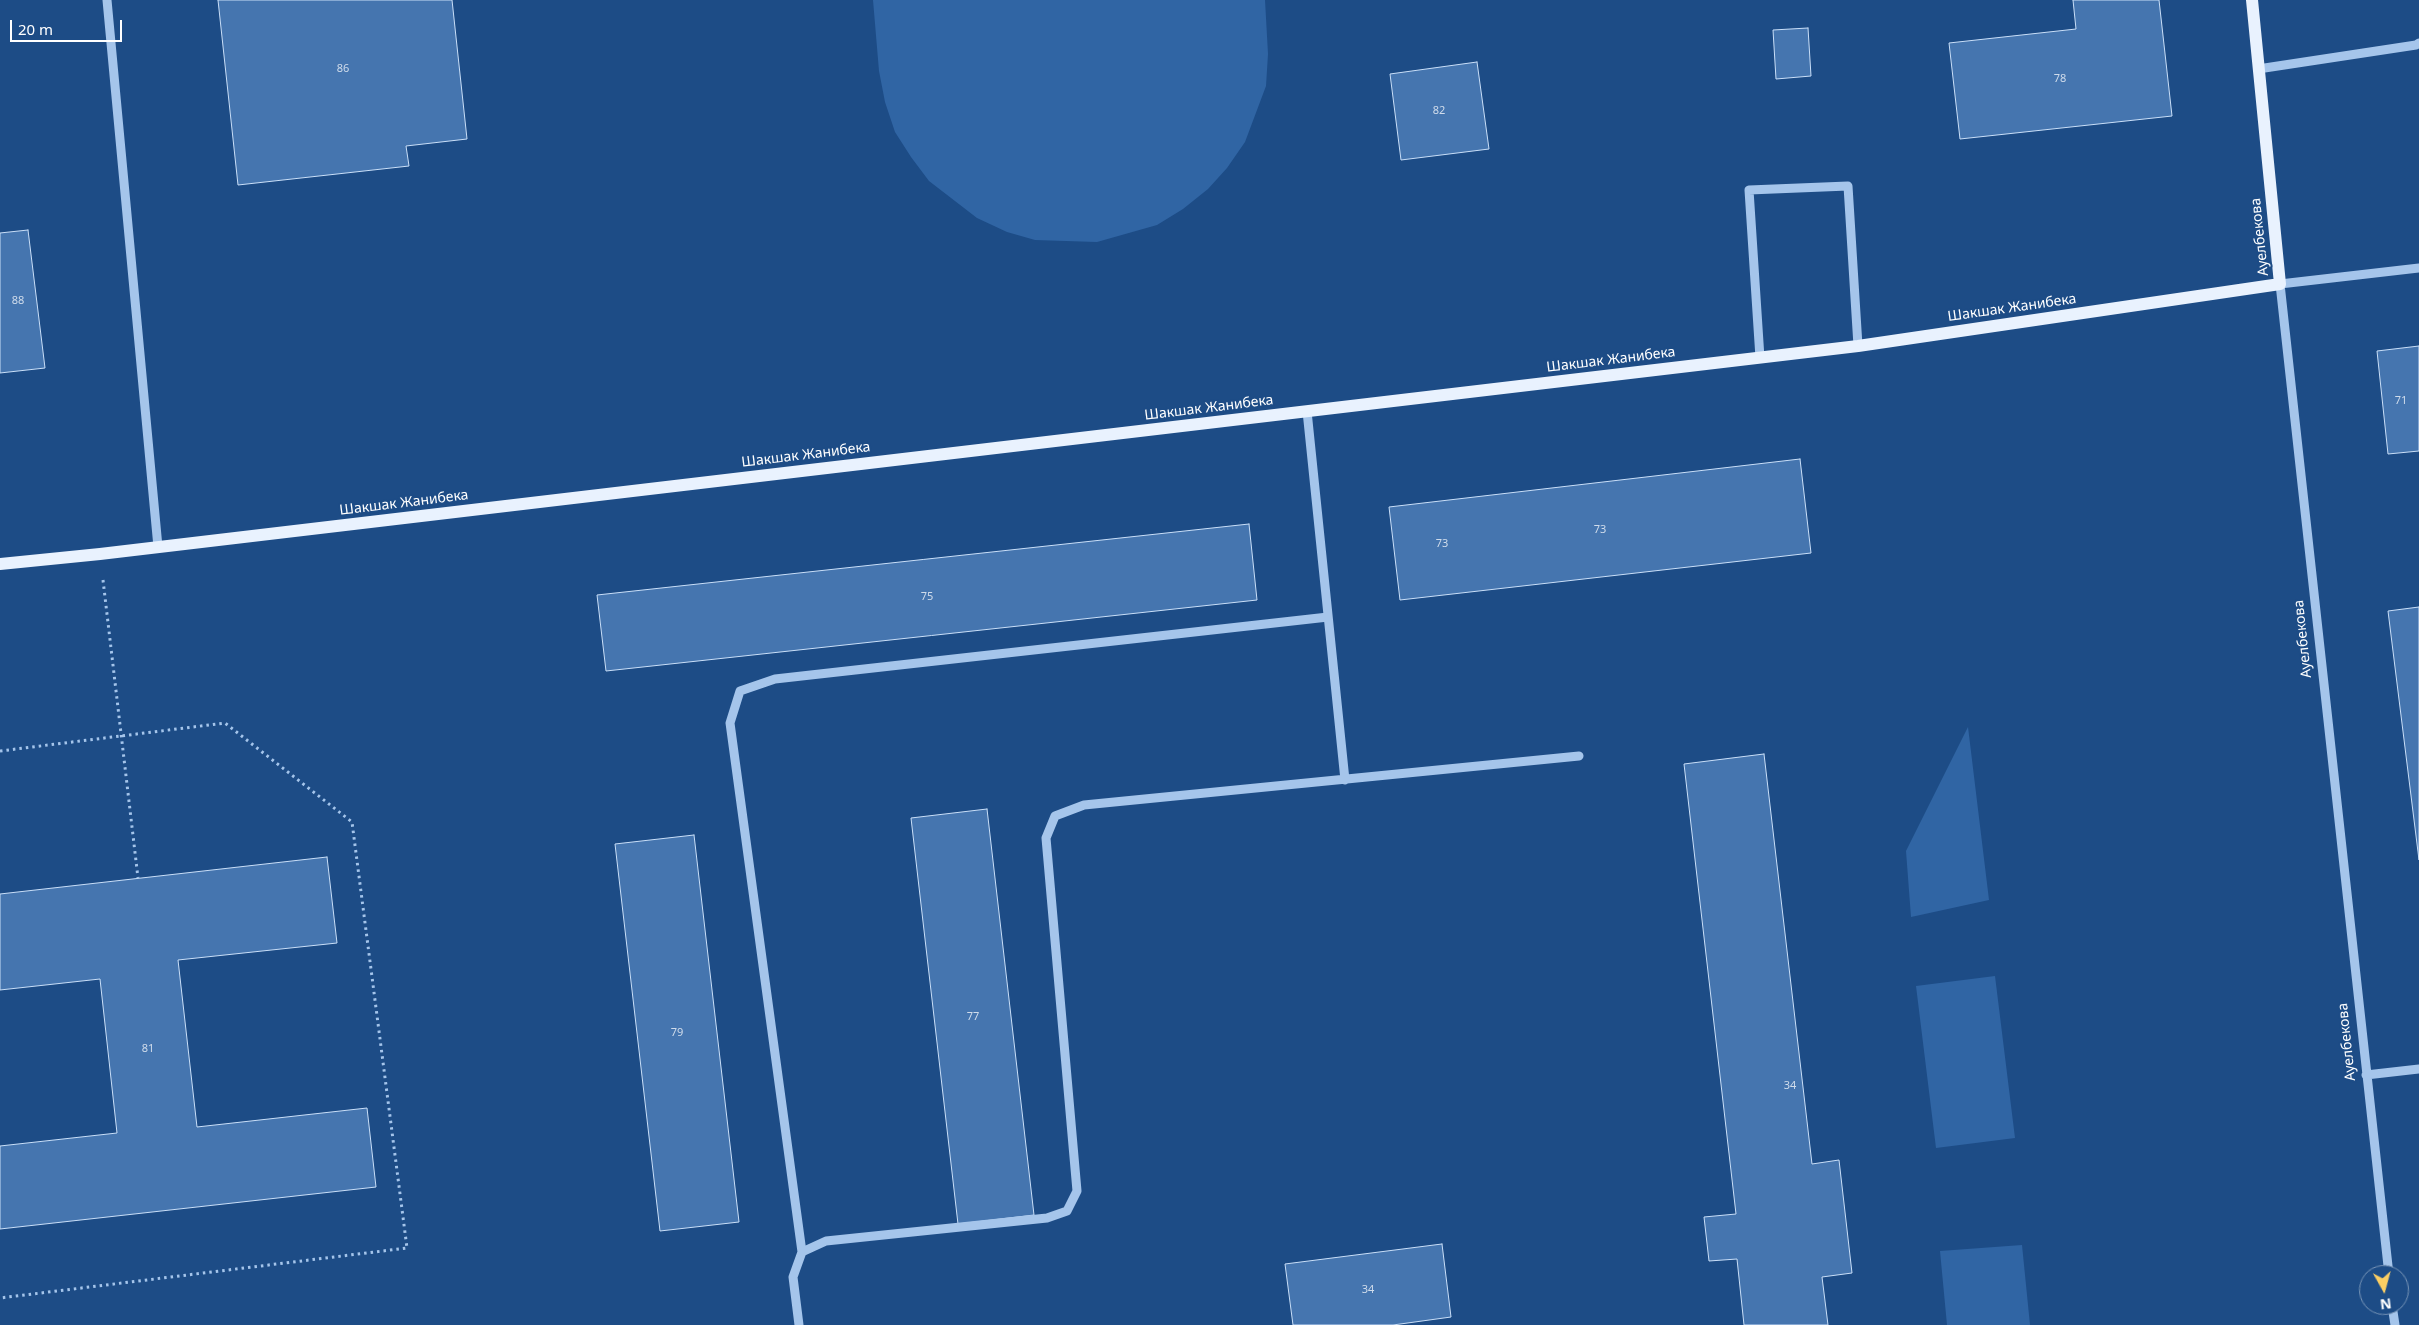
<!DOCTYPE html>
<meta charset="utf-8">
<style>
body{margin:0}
#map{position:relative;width:2419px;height:1325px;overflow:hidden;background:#1d4c86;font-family:"Noto Sans",sans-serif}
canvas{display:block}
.north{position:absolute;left:2359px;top:1265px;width:50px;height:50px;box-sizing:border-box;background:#1d4c86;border:1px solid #7794b6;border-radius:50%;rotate:173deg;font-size:14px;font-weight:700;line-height:20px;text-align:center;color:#fff}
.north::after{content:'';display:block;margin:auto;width:18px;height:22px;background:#fbce63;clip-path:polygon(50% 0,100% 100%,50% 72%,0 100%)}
.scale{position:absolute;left:10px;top:20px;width:112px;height:22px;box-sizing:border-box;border:2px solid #fff;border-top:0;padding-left:6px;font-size:15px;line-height:18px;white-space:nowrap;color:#fff;-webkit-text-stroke:4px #1d4c86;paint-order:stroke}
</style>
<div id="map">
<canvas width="2419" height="1325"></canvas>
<div class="north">N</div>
<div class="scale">20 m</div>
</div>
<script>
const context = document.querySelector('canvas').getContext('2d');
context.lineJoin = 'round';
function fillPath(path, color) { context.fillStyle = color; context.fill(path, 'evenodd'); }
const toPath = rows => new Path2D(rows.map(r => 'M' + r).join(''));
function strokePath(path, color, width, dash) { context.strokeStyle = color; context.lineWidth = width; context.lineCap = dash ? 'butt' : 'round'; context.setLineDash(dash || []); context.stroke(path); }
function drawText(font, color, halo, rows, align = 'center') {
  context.font = font + ' "Noto Sans",sans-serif'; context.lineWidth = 4; context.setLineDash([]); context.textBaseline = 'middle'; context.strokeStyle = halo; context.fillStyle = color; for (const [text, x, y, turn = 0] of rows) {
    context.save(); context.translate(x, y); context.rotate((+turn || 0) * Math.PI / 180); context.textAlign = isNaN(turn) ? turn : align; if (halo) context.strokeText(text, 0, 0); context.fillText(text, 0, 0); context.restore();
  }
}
fillPath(toPath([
 [873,0,1265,0,1268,54,1266,86,1245,142,1227,168,1208,189,1183,209,1157,225,1097,242,1035,240,1007,232,977,218,929,181,911,157,895,132,885,102,879,71],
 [1968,727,1989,900,1911,917,1906,851],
 [1995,976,2015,1138,1936,1148,1916,986],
 [2022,1245,2030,1325,1947,1325,1940,1251]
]), '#3065a4');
const building = toPath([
 [218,0,452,0,467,139,406,146,409,166,238,185,218,0],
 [2073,0,2159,0,2172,116,1960,139,1949,43,2076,29,2073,0],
 [1808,28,1811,76,1776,79,1773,30,1808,28],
 [1477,62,1489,149,1401,160,1390,74,1477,62],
 [28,230,45,368,0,373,0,233,28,230],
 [2419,346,2419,451,2388,454,2377,351,2419,346],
 [1800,459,1811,553,1400,600,1389,507,1800,459],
 [1249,524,1257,600,606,671,597,595,1249,524],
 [2419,607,2419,860,2388,611,2419,607],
 [1764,754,1812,1164,1839,1160,1852,1273,1822,1277,1828,1325,1744,1325,1737,1259,1709,1261,1704,1217,1736,1214,1684,764,1764,754],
 [987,809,1034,1215,958,1224,911,818,987,809],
 [694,835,739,1222,660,1231,615,844,694,835],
 [327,857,337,943,178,960,197,1127,367,1108,376,1187,0,1229,0,1146,117,1133,100,979,0,990,0,894,327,857],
 [1442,1244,1451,1317,1393,1325,1293,1325,1285,1264,1442,1244]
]);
fillPath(building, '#4575af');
strokePath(building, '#cadff8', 1);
strokePath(toPath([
 [103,580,138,878],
 [0,751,225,723,352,822,407,1248,0,1298]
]), '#a5c5eb', 3, [2.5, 4]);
strokePath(toPath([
 [107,0,158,547],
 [2258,69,2416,45,2419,43],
 [1760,358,1749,190,1848,186,1858,346],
 [1307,411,1345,780],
 [2366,1075,2419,1069],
 [802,1252,730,723,740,691,775,679,1328,617],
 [2389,1275,2280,284,2419,268],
 [2392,1305,2395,1325],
 [799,1325,793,1277,802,1252,826,1241,1047,1218,1067,1211,1077,1191,1046,838,1055,816,1084,805,1579,756]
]), '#a5c5eb', 9);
strokePath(toPath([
 [0,564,100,554,1858,346,2280,284,2252,0]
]), '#e9f2fe', 12);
drawText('11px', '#d0dceb', null, [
 ["86",343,69],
 ["78",2060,79],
 ["82",1439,111],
 ["88",18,301],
 ["71",2401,401],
 ["73",1600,530],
 ["73",1442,544],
 ["75",927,597],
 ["77",973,1017],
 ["79",677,1033],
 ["81",148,1049],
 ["34",1790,1086],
 ["34",1368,1290]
]);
drawText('14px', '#fff', '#1d4c86', [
 ["Ауелбекова",2260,237,-96],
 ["Шакшак Жанибека",2012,308,-8],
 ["Шакшак Жанибека",1611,360,-7],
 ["Шакшак Жанибека",1209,408,-7],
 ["Шакшак Жанибека",806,455,-7],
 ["Шакшак Жанибека",404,503,-7],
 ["Ауелбекова",2303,639,-96],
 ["Ауелбекова",2347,1042,-96]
]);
</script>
